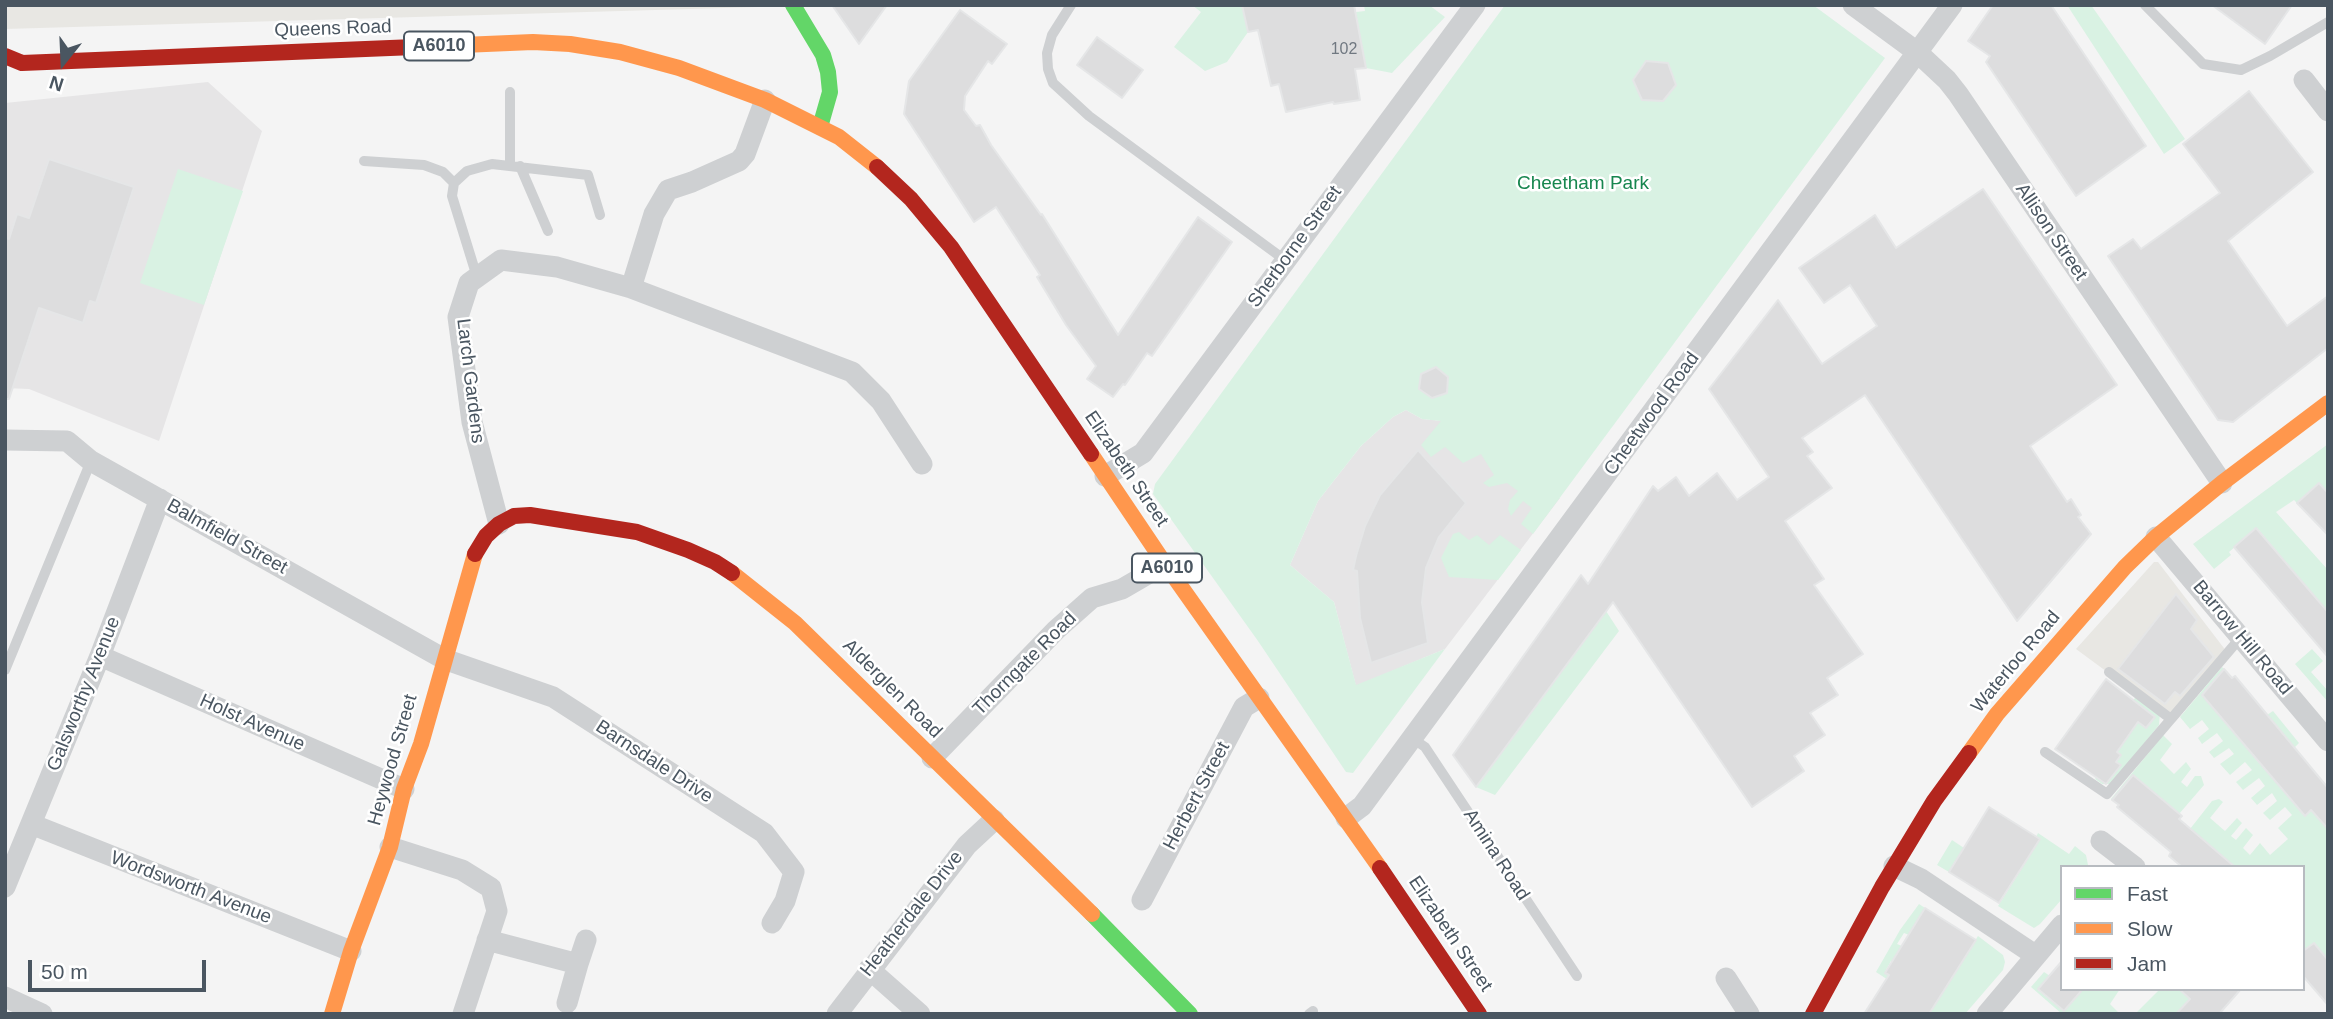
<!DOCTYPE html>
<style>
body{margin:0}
#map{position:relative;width:2333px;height:1019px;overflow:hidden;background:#f4f4f4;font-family:Helvetica,sans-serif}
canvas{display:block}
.frame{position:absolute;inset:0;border:7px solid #4a5661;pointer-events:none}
.legend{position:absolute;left:2060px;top:865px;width:245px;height:126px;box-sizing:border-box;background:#fff;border:2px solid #b7bbc0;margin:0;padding:9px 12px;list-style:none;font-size:21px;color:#4a5661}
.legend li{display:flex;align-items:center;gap:14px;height:35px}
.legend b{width:35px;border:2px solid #b7bbc0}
.north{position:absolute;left:28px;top:28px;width:70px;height:70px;-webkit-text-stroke:5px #fff;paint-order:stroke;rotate:198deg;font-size:19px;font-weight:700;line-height:28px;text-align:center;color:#4a5661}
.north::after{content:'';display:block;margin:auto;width:24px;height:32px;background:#4a5661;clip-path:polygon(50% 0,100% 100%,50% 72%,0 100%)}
.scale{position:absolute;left:28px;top:960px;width:178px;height:32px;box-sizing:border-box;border:4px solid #4a5661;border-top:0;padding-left:9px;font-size:21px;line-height:24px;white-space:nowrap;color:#4a5661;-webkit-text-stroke:5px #fff;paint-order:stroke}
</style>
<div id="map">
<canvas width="2333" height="1019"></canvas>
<div class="frame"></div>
<ul class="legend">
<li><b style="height:9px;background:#63d668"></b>Fast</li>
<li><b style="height:9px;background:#ff974d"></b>Slow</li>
<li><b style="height:9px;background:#b3261e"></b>Jam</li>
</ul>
<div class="north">N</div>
<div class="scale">50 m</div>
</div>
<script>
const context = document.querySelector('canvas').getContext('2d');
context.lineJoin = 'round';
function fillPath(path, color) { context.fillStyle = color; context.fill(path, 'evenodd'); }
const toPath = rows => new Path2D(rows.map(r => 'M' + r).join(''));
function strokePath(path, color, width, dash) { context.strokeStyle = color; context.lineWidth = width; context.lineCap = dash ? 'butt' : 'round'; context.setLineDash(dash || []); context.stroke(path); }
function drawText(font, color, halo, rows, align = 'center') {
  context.font = font + ' Helvetica,sans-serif'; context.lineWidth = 5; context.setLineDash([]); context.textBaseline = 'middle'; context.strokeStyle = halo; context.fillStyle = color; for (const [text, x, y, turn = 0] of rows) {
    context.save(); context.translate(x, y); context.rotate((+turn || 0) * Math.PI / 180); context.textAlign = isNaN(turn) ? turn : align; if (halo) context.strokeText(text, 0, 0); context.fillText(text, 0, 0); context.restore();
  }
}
fillPath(toPath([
 [5,5,756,5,758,7,5,29],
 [2154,562,2158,562,2230,656,2175,722,2076,649]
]), '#e8e7e3');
fillPath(toPath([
 [208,82,262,131,159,441,29,389,5,388,5,103],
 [1406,410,1422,419,1442,421,1560,498,1445,649,1356,686,1334,602,1290,565,1318,501,1361,446,1393,417]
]), '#e6e5e6');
fillPath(toPath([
 [1192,5,1242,5,1248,32,1227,62,1205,71,1174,47,1201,12],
 [1364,5,1429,5,1445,17,1392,73,1366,68,1356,12,1365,11],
 [1505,5,1813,5,1885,58,1533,534,1521,524,1532,508,1523,501,1511,516,1508,509,1510,500,1518,491,1507,483,1489,487,1483,483,1494,475,1481,454,1463,463,1445,447,1431,457,1421,445,1441,421,1422,419,1406,410,1393,417,1361,446,1318,501,1290,565,1334,602,1356,685,1445,649,1353,773,1346,772,1258,641,1153,494,1155,484],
 [2067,5,2091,5,2185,139,2164,154],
 [178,169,243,191,204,305,140,283],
 [2328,444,2328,493,2319,483,2297,503,2294,500,2276,512,2328,570,2328,612,2257,528,2229,552,2231,555,2214,569,2193,544],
 [1459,532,1469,540,1477,535,1489,545,1500,535,1521,550,1498,580,1449,577,1441,558,1453,534],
 [1606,611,1619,631,1495,795,1476,787],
 [2312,649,2323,661,2311,672,2328,691,2328,702,2295,664],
 [2222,667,2227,672,2203,695,2267,715,2273,711,2299,743,2294,748,2279,734,2253,756,2305,816,2328,796,2328,815,2321,821,2328,829,2328,960,2314,943,2303,951,2303,867,2235,867,2190,829,2212,801,2219,799,2223,802,2210,818,2225,831,2237,818,2242,823,2231,836,2236,840,2246,828,2253,835,2243,848,2250,855,2260,843,2270,855,2288,839,2278,828,2292,815,2285,807,2270,820,2263,813,2277,801,2272,793,2257,805,2251,798,2265,786,2259,778,2243,790,2236,782,2252,770,2245,762,2230,775,2220,764,2234,754,2229,748,2214,758,2209,752,2223,741,2217,733,2202,744,2198,738,2209,729,2202,720,2190,729,2180,717],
 [2136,696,2160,713,2159,725,2112,784,2102,784,2095,779,2101,770,2116,763,2121,755,2111,748,2138,722,2146,728,2153,719,2132,703],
 [2163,735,2172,744,2160,760,2174,774,2186,762,2191,769,2181,782,2187,787,2195,776,2201,776,2204,785,2179,814,2133,775,2112,800,2111,799],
 [2038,833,2069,854,2075,846,2086,855,2088,865,2062,867,2062,899,2040,924,2034,928,1998,906,2027,860,2025,857,2030,848,2033,850,2039,840,2036,837],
 [1952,840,1964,848,1959,863,1955,861,1949,872,1937,865],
 [1919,904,1925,908,1909,935,1904,933,1897,944,1902,946,1895,964,1891,961,1885,972,1935,1003,1978,936,2003,955,2005,962,2003,970,1965,1014,1907,1014,1917,999,1876,972,1900,930],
 [2044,972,2050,976,2038,990,2064,1011,2082,989,2120,989,2110,1004,2120,1014,2062,1014,2031,987],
 [2160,989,2197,989,2189,998,2205,1014,2135,1014]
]), '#d9f2e3');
const building = toPath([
 [832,5,887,5,859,44,832,5],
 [1242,5,1354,5,1366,68,1355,69,1360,100,1334,104,1333,102,1286,112,1279,84,1271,86,1258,30,1248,32,1242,5],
 [1993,5,2051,5,2146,146,2076,196,1986,62,1990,56,1968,41,1993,5],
 [2212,5,2292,5,2265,44,2212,5],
 [960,10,1007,44,992,64,988,61,965,96,964,110,976,126,980,125,991,145,1041,215,1042,214,1118,335,1198,217,1232,242,1152,356,1147,353,1125,385,1123,384,1113,397,1087,379,1096,366,1066,325,1037,277,1040,275,996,207,974,222,904,114,909,81,960,10],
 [1097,37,1143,70,1122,98,1077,65,1097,37],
 [1646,61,1668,63,1676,85,1663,101,1642,100,1633,80,1646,61],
 [2249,91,2313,172,2228,241,2287,326,2328,296,2328,348,2233,422,2218,420,2108,256,2133,239,2141,249,2220,193,2183,144,2249,91],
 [49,159,134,187,96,303,90,301,83,323,39,308,9,399,5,399,5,238,9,239,17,214,29,218,49,159],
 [1983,189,2117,385,2030,446,2067,502,2071,499,2081,515,2078,517,2091,534,2017,621,1865,395,1802,438,1813,452,1807,456,1832,488,1785,521,1824,579,1814,585,1863,654,1827,678,1838,695,1810,713,1825,735,1794,756,1804,771,1752,807,1613,602,1476,787,1453,755,1581,575,1588,584,1653,486,1658,491,1676,477,1689,496,1717,473,1737,500,1769,477,1709,389,1778,300,1822,364,1877,326,1850,285,1824,303,1799,268,1875,215,1896,248,1983,189],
 [1436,367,1448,377,1447,393,1432,398,1419,389,1421,374,1436,367],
 [1418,450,1466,503,1439,537,1426,568,1422,602,1428,643,1371,663,1360,618,1357,571,1353,570,1356,556,1365,526,1380,495,1418,450],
 [2319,483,2328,493,2328,535,2297,503,2319,483],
 [2256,528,2328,612,2328,657,2234,547,2256,528],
 [2176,594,2197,620,2191,629,2214,657,2180,696,2175,692,2165,704,2118,669,2176,594],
 [2224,669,2232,678,2235,676,2328,788,2328,829,2311,810,2305,816,2202,695,2224,669],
 [2106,679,2155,717,2146,728,2138,722,2117,752,2121,755,2116,762,2121,765,2106,784,2055,749,2106,679],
 [2133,775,2182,816,2179,819,2235,867,2182,867,2169,856,2171,852,2117,807,2119,805,2112,800,2133,775],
 [1989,807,2040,839,1999,903,1949,872,1989,807],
 [1925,908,1976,940,1929,1014,1864,1014,1889,975,1885,973,1925,908],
 [2314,943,2328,960,2328,1005,2303,976,2303,951,2314,943],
 [2062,961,2062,989,2083,989,2064,1011,2038,989,2062,961],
 [2179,989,2241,989,2219,1014,2176,1014,2190,999,2179,989]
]);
fillPath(building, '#ddddde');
strokePath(building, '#e5e6e7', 2);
strokePath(toPath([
 [1071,5,1052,35,1047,53,1048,69,1053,83,1089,116,1285,260],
 [2145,5,2203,64,2241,70,2270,56,2328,22],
 [510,92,510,165],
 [364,161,424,165,443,172,454,183],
 [520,166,548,231],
 [477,277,452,196,454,183,467,171,492,164,588,175,600,215],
 [5,670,91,461],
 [2109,672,2171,719],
 [1412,738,1425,747,1577,976],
 [2045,752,2107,794,2241,637],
 [1309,1014,1313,1011]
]), '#ced0d2', 10);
strokePath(toPath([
 [1853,5,1917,52,1947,80,1958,94,2222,483],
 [2304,80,2328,111],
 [631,288,852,372,881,401,922,464],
 [5,440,67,441,91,461,444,659,553,697,764,833,794,872,785,901,772,923],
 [1105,476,1143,453,1475,5],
 [499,524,472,422,458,317,469,283,501,260,557,267,631,288,654,214,668,190,692,182,739,161,745,154,765,100],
 [2156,537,2328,741],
 [100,656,404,789],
 [932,758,1056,630,1092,598,1122,589,1165,564],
 [1346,818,1362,806,1952,5],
 [31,824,351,951],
 [2101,841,2135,867],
 [390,847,462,870,491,888,497,911,463,1014],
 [1894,866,1921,879,2035,955],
 [5,887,100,656,160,499],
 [1142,900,1244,707,1259,698],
 [487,940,578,964,567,1003],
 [578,964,586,940],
 [869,969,920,1014],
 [1726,978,1749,1014],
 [5,997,42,1014],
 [837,1014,967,845,994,820],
 [1987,1014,2062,925]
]), '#ced0d2', 21);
strokePath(toPath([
 [793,5,823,55,828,72,830,92,820,127],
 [1092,914,1190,1014]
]), '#63d668', 16);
strokePath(toPath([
 [439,46,533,42,570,44,620,52,679,68,765,100,839,137,877,167],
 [1091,454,1165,564,1380,868],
 [732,573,795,623,1092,914],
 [1969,753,1997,714,2125,567,2156,537,2222,483,2328,403],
 [332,1014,351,951,390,847,404,789,421,744,475,554]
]), '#ff974d', 16);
strokePath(toPath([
 [5,56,22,63,439,46],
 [877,167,911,199,951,247,1091,454],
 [475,554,486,536,499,524,514,516,530,515,637,532,688,550,715,562,732,573],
 [1380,868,1479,1014],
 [1813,1014,1882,887,1934,801,1969,753]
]), '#b3261e', 16);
drawText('16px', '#707881', null, [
 ["102",1344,50]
]);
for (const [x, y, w] of [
 [439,46,70],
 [1167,568,70]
]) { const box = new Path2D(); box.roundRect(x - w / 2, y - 14.5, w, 29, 5); context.fillStyle = '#fff'; context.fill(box); strokePath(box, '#4a5661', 2); }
drawText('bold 18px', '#4a5661', null, [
 ["A6010",439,46],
 ["A6010",1167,568]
]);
drawText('19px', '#4a5661', '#fff', [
 ["Queens Road",333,29,-2],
 ["Allison Street",2051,232,56],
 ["Sherborne Street",1295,247,-54],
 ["Larch Gardens",470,381,83],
 ["Cheetwood Road",1652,414,-54],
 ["Elizabeth Street",1126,469,56],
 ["Balmfield Street",227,537,29],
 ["Barrow Hill Road",2242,638,50],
 ["Waterloo Road",2016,662,-50],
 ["Thorngate Road",1025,664,-45],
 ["Alderglen Road",892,689,45],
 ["Galsworthy Avenue",84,694,-68],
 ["Holst Avenue",252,723,24],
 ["Heywood Street",393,760,-74],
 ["Barnsdale Drive",654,762,33],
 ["Herbert Street",1197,796,-62],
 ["Amina Road",1496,855,57],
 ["Wordsworth Avenue",191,888,21],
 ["Heatherdale Drive",912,914,-52],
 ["Elizabeth Street",1450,934,56]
]);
drawText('19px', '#17864f', '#fff', [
 ["Cheetham Park",1583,184]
]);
</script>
